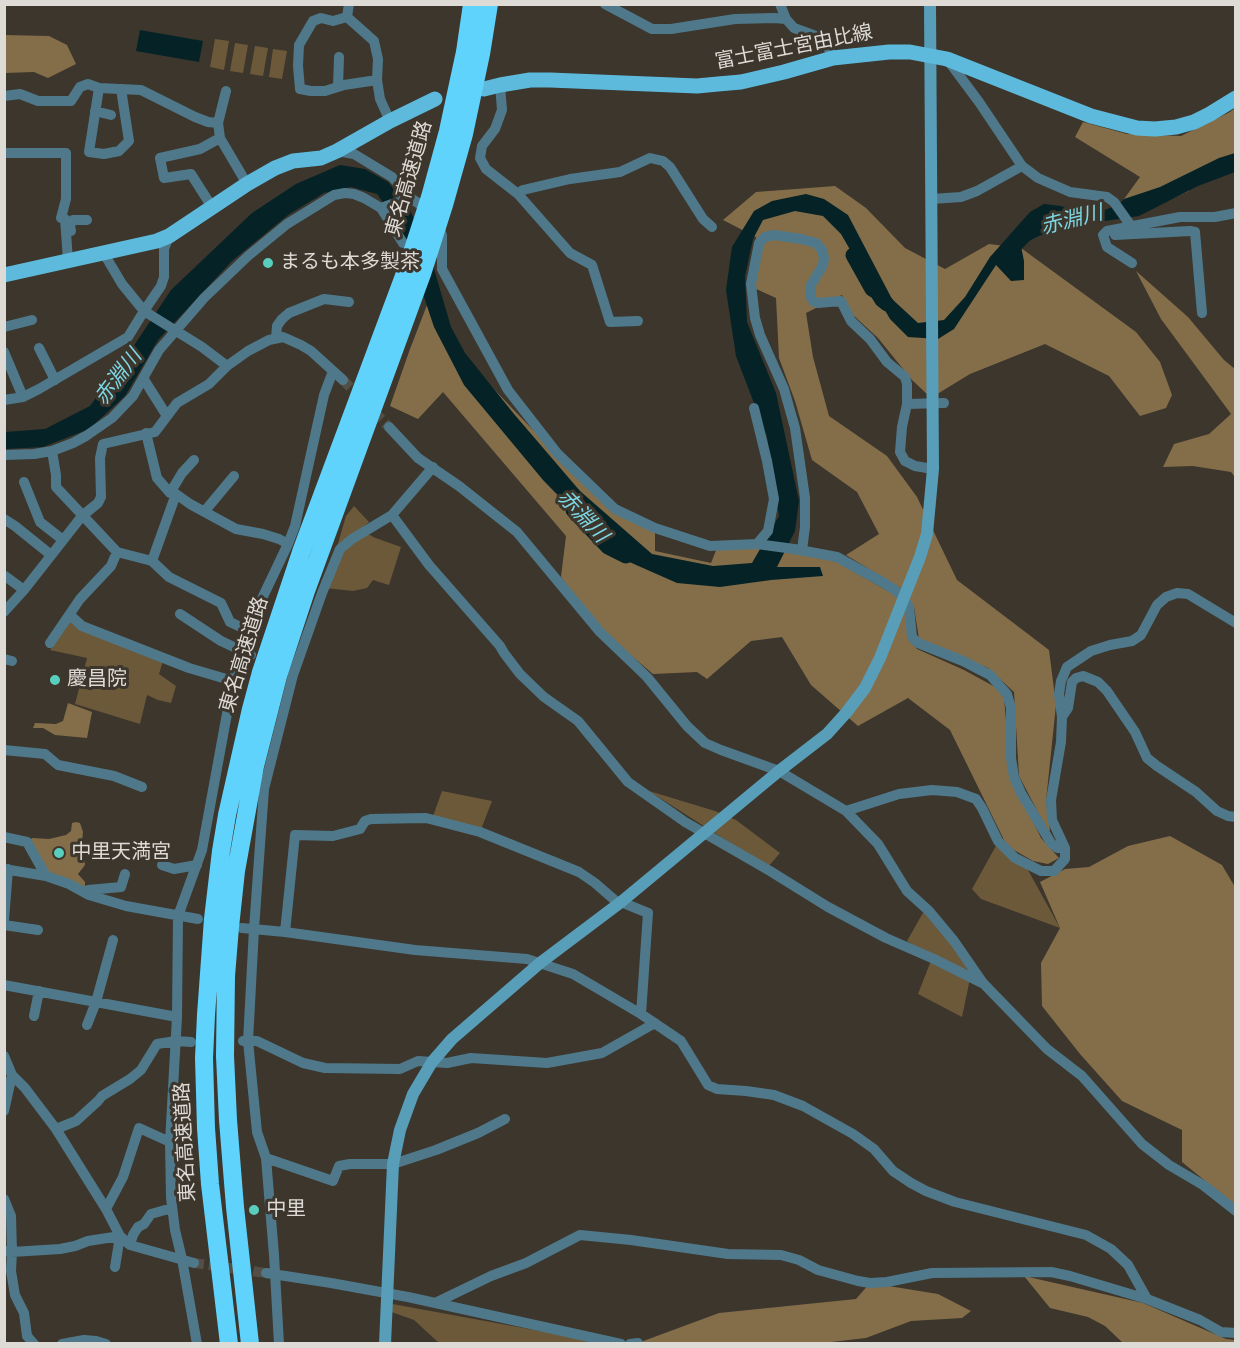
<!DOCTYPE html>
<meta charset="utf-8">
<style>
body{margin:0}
#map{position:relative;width:1240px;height:1348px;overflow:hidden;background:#3c362d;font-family:"Roboto Condensed",sans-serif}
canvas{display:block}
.frame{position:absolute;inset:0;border:6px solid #dedad5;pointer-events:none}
</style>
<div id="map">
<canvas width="1240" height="1348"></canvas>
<div class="frame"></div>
</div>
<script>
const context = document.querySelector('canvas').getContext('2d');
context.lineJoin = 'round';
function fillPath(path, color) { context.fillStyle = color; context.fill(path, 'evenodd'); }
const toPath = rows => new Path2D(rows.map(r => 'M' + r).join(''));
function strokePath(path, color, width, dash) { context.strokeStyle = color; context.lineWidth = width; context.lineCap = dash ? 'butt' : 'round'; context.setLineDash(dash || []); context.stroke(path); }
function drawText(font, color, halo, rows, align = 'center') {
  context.font = font + ' "Roboto Condensed","Noto Sans JP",sans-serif'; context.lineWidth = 6; context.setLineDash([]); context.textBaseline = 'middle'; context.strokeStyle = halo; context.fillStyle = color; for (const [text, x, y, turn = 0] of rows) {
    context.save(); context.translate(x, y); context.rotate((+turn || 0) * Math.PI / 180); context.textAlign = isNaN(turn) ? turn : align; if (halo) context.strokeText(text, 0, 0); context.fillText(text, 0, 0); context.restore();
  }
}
fillPath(toPath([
 [215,39,229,41,224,70,210,67],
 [235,43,248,45,243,73,230,71],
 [255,46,268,48,263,76,250,74],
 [273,49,287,51,282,79,269,77],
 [354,506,369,522,361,529,373,537,401,547,389,585,373,580,367,588,353,591,325,588,346,516],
 [70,619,163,661,159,674,176,686,171,703,158,700,147,695,140,724,75,704,87,658,50,650],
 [442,791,492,801,480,832,432,819],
 [649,791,715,811,736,820,780,853,768,867],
 [997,844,1028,870,1060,928,981,899,972,889],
 [924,911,958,948,971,974,962,1017,918,994,932,958,907,941],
 [387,1303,600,1342,600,1343,439,1343,414,1320,386,1310]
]), '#6c5939');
fillPath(toPath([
 [4,35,49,36,67,45,76,64,48,78,34,72,5,73],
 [1235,108,1235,158,1190,177,1189,191,1135,216,1124,199,1140,177,1075,137,1083,122,1127,134,1181,136,1230,112],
 [835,186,866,208,905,248,945,269,989,244,1021,248,1136,332,1160,362,1172,395,1166,408,1140,416,1109,376,1045,344,970,374,934,396,928,395,912,380,878,338,853,315,842,295,806,313,813,357,829,416,887,456,917,497,957,580,1049,650,1056,705,1046,801,1050,830,1048,831,1019,776,1014,692,988,668,919,639,914,607,900,588,846,555,879,534,857,492,812,460,795,401,779,358,776,298,754,288,756,237,723,220,756,192],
 [1136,271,1188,317,1224,360,1235,369,1235,477,1231,472,1193,466,1163,467,1174,444,1209,434,1231,414,1161,319],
 [427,305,447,340,532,429,615,509,655,528,655,551,711,563,717,548,780,549,837,562,900,598,905,607,908,639,917,649,964,670,997,688,1004,698,1011,776,1041,838,1059,858,1048,864,1033,861,1007,846,950,730,908,698,858,726,811,685,782,637,751,641,707,679,697,672,653,674,627,652,592,619,561,577,566,536,443,392,418,419,390,406,410,349],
 [68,703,92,712,87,738,55,735,43,728,33,728,35,723,56,724,63,721],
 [76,822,80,823,83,832,82,842,85,865,78,874,85,882,85,889,47,874,28,843,32,838,49,839,66,835,71,831,72,823],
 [1170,836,1222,865,1235,887,1235,1204,1225,1197,1182,1162,1182,1130,1122,1101,1080,1054,1042,1006,1041,963,1060,928,1040,882,1065,869,1089,867,1128,846],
 [1024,1276,1143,1303,1226,1339,1235,1340,1235,1343,1123,1343,1105,1326,1088,1317,1050,1308],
 [870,1283,938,1294,971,1311,962,1318,911,1321,866,1338,822,1343,630,1344,638,1343,719,1313,856,1299]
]), '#846e4a');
fillPath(toPath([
 [140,30,203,41,199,62,136,51],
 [1235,153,1235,172,1198,186,1139,216,1105,221,1078,221,1039,223,1019,236,1024,261,1024,280,1011,281,996,265,954,329,938,339,908,337,890,319,841,234,823,216,795,211,763,220,753,239,745,276,747,322,776,393,799,501,795,531,777,567,820,567,823,576,771,580,720,587,677,583,618,557,543,480,464,385,434,327,401,228,377,194,351,187,324,193,288,215,232,261,158,340,125,396,89,429,43,447,5,449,5,432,45,429,90,406,125,359,171,290,252,213,296,184,340,165,365,169,388,182,410,210,432,262,451,327,465,353,514,414,580,491,652,554,713,566,752,563,779,516,767,437,736,356,726,290,732,247,754,211,772,201,806,194,824,199,848,215,892,299,918,323,944,320,965,297,990,257,1030,212,1044,204,1061,206,1085,215,1099,212,1118,205,1124,199,1160,187,1219,158]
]), '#052226');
strokePath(toPath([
 [1006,254,1026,234,1051,222,1069,219],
 [853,255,872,289,877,292,882,300,887,304],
 [573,510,608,547,626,556]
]), '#052226', 15);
strokePath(toPath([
 [343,380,389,427],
 [194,1263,266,1273]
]), '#544f46', 10, [10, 5]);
strokePath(toPath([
 [349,4,347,17,374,41,378,59,377,80,380,99,390,121],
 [605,4,652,29,671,29,735,19,774,18,786,19],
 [780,4,786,19,794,28,824,39,833,58],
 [347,17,333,21,321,18,313,21,299,45,298,66,300,89,311,91,325,91,344,85,377,80],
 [947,59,979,102,1022,166,1038,178,1070,192,1107,197,1114,202,1131,226],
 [500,85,502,110,495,129,482,146,480,158,486,169,518,194,570,253,592,265,610,322,638,321],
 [338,87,339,57],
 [99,88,89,152,104,154,119,151,129,141,121,89],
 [4,96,20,94,38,101,71,101,80,87,88,84,99,88,141,90,195,117,208,122,218,123,220,138,247,184],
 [95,111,111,115],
 [218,123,226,91],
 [337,151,354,154,392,177,412,199,430,211],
 [4,153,66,153,66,199,61,218,65,219,68,260],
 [518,194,523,190,570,179,620,172,650,158,663,161,670,167,703,219,712,227],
 [932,199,961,197,977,191,1022,166],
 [212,207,191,174,164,178,160,158,200,149,220,138],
 [381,208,403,200,412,199],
 [440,230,442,235,442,269,508,390,557,453,615,509,655,528,710,546,757,544,768,531,774,499,767,461,754,408],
 [71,231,70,225,73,220,87,220],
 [1115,235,1190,231,1195,232,1202,313],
 [103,252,122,284,144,311,202,347,227,366],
 [1132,263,1107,247,1103,235,1107,231,1180,217,1215,217,1236,213],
 [4,327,32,320],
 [276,338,277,326,282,319,289,313,324,299,349,302],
 [39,348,55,380],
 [4,352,23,397],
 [143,378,167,416],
 [4,400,23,397,39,389,128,337,144,311,161,286,164,277,164,249,169,236],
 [907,404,944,403],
 [389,427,418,458,459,486,517,532,600,632,647,677,687,726,705,743,721,750,779,771,846,811,878,844,907,891,929,911,954,941,983,983,1047,1049,1082,1076,1142,1144,1169,1165,1203,1185,1236,1211],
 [146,433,157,478,170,493,176,494,190,504,236,529,263,534,279,539,288,544],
 [52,451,56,475,56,487,117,552,152,561,169,577,221,603,230,622,247,630],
 [4,455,34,454,52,451,73,443,86,436,112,418,133,396,159,350,204,298,248,256,287,224,334,195,345,193,354,194,364,198,381,208,403,243],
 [24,482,40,522,63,540],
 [170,493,182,473,194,460],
 [204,512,234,476],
 [392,515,429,565,500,646,504,653,520,674,544,697,578,721,628,782,685,822,770,871,828,907,886,938,934,959,982,983],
 [4,519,15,526,51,555],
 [757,544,794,549,837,557,884,583,895,590,903,597,909,607,912,637,918,643,963,661,990,675,1007,694,1011,708,1011,758,1014,777,1021,793,1051,843,1057,848,1065,848],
 [802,550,805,527,805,498,795,428,784,389,760,335,755,318,751,284,759,243,765,237,774,235,801,239,816,243,822,250,824,258,823,265,811,285,810,296,814,302,818,303,841,301,851,321,870,339,887,362,905,377,907,384,907,404,902,427,900,452,905,461,915,466,933,469],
 [152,561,176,494],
 [5,576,24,590],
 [4,612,24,590,82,516,98,503,101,497,100,458,103,444,155,432,177,403,209,384,227,366,248,351,269,340,283,337,301,345,311,351,343,380],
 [180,614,221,641,251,655],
 [70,615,82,626,189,668,233,681],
 [50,643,80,599,111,566,117,552],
 [4,659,12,661],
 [1062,717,1068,708,1072,682,1076,678,1083,676,1098,682,1107,691,1135,732,1147,758,1157,766,1196,792,1217,811,1228,816,1236,817],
 [4,750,45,754,58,765,114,776,142,787],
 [846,811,899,794,932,790,957,792,976,799,982,808,998,841,1015,858,1041,871,1054,871,1065,859,1065,848,1052,820,1051,800,1061,742,1062,717,1059,694,1061,681,1067,667,1091,651,1110,645,1132,641,1141,635,1157,605,1166,597,1177,593,1188,594,1236,623],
 [4,837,27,842,46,876],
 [162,865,174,869,197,865],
 [4,869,46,876,69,884,89,895,126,906,198,919],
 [86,893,88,890,121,887,125,874],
 [621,902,648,913,641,1014],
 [4,920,8,869],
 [4,925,38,930],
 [242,928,285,932,415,950,527,959,573,974,641,1014,681,1041,708,1085,717,1089,746,1091,774,1095,803,1106,853,1134,874,1149,893,1171,911,1183,926,1191,955,1202,1086,1235,1111,1249,1128,1265,1147,1299],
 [285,932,295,835,333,836,360,829,365,821,371,819,426,818,480,832,579,872,595,883,618,903],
 [4,985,177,1017],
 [34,1016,39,991],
 [87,1025,96,1002,113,940],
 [243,1041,257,1041,303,1063,325,1068,400,1069,418,1061,447,1063,471,1058,547,1063,602,1053,655,1023],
 [4,1056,12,1075,25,1088,56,1129,106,1209,120,1236,130,1245,194,1263],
 [4,1111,12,1075],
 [56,1129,76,1121,98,1101,102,1096,130,1079,141,1070,157,1044,176,1041,191,1042],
 [266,1158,333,1181,339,1166,350,1164,393,1164,436,1150,478,1133,505,1119],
 [4,1199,11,1216,12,1252,11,1271,15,1295,24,1313,27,1336,34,1344],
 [106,1209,123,1177,139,1128,170,1142],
 [130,1245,133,1235,138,1227,144,1224,151,1214,172,1208],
 [4,1251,12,1252,60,1249,75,1246,88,1241,120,1236],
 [115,1267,120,1236],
 [266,1273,331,1283,408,1297,621,1344],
 [435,1303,491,1276,526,1263,580,1235,631,1240,728,1254,781,1255,799,1260,818,1270,858,1281,870,1283,887,1282,932,1273,1051,1272,1070,1276,1147,1299,1200,1320,1221,1332,1236,1333],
 [62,1344,84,1340,96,1341,106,1344],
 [197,1344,182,1259,175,1230,171,1198,170,1142,177,1017,178,916,202,850,233,681,241,650,247,630,288,544,295,526,324,395,333,371],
 [279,1344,274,1255,266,1158,257,1132,248,1041,254,929,264,789,293,675,322,593,340,549,352,539,392,515,433,467],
 [630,1344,638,1343]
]), '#4f798a', 10);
strokePath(toPath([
 [385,1344,393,1164,400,1130,413,1094,432,1062,452,1039,540,963,621,902,779,771,827,734,846,713,865,688,880,658,897,615,920,557,927,534,933,469,930,4]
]), '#589eb8', 12);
strokePath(toPath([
 [484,89,500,85,530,80,550,80,697,86,718,84,741,82,784,72,833,58,889,52,910,52,947,59,1091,116,1137,128,1155,129,1176,127,1194,122,1210,114,1236,98],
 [4,275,157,241,169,236,247,184,275,168,293,161,321,158,337,151,390,121,435,99]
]), '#5dbadc', 15);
strokePath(toPath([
 [229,1344,210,1184,206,1128,204,1058,206,1015,213,919,221,851,227,815,251,709,261,672,301,552,407,268,430,197,448,131,465,52,472,4],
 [250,1344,235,1207,228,1120,225,1056,226,976,230,927,236,871,255,766,278,676,306,591,422,274,444,205,464,134,481,54,489,4]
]), '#60d3fc', 18);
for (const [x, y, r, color] of [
 [268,263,6,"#59cebe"],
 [55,680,6,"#59cebe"],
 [59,853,6,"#59cebe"],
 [254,1210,6,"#59cebe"]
]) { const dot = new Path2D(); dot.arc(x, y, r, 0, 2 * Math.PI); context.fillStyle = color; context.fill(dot); strokePath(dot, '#3c362d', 2); }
drawText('20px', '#dedad5', '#3c362d', [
 ["富士富士宮由比線",794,48,-11],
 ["東名高速道路",410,179,-74],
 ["東名高速道路",245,655,-73],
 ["東名高速道路",186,1142,-93]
]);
drawText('20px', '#dedad5', '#3c362d', [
 ["まるも本多製茶",280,263],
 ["慶昌院",67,680],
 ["中里天満宮",71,853],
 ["中里",266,1210]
], 'left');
drawText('italic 21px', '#7cd6e3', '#3c362d', [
 ["赤淵川",1072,221,-14],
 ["赤淵川",119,378,-53],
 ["赤淵川",582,517,47]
]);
</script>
